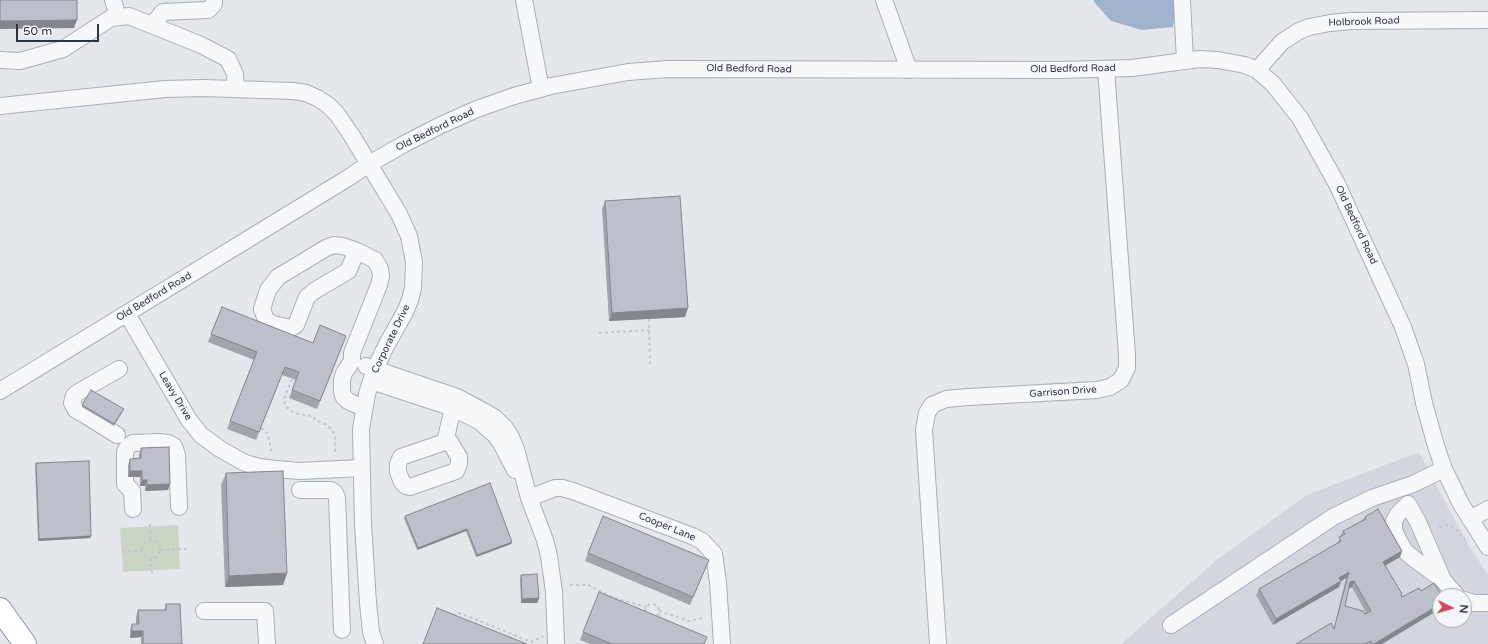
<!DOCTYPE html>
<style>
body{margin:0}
#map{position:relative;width:1488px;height:644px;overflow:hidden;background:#e4e7ec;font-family:"Varela Round",sans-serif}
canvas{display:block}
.north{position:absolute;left:1432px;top:588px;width:40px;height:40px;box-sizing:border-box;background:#f4f6f9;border:1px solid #a4a8b1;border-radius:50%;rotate:95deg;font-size:11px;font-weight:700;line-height:16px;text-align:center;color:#2b3445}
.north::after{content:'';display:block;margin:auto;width:14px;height:18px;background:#d1495b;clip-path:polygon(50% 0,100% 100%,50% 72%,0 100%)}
.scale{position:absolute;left:16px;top:24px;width:83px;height:18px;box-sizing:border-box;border:2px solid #2b3445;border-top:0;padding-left:5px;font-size:12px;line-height:14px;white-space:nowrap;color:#2b3445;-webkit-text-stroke:3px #f4f6f9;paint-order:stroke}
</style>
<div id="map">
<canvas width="1488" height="644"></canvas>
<div class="north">N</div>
<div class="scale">50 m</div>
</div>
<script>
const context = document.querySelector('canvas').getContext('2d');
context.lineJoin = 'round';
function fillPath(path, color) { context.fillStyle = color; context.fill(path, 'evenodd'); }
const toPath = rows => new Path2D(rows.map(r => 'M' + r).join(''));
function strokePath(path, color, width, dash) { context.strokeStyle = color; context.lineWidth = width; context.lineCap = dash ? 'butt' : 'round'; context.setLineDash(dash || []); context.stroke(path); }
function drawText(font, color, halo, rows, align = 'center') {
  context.font = font + ' "Varela Round",sans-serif'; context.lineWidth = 3; context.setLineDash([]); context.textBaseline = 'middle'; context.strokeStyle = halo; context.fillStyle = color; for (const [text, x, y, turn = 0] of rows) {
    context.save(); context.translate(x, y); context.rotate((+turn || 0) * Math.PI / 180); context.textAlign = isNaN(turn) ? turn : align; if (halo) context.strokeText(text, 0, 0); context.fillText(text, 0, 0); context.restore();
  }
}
fillPath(toPath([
 [1419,452,1466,541,1488,575,1488,644,1121,644,1218,559,1307,495],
 [1440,596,1464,596,1464,620,1440,620]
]), '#d2d6de');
fillPath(toPath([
 [178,525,180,569,123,572,120,528]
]), '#c9d6c5');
fillPath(toPath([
 [1094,0,1176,0,1173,27,1142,30,1111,21,1094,2]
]), '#9fb4cc');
const minor = toPath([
 [113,0,118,17],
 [524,0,541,89],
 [884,0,909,70],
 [1182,0,1185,61],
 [152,25,163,12,208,10,214,4,214,0],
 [0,60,20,61,63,49,111,18,129,16,201,45,228,59,235,74,236,89],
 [1257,70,1282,42,1299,31,1309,27,1330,23,1351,21,1488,20],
 [0,106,165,89,203,88,293,91,306,93,317,98,328,105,337,114,352,136,399,214,409,236,414,262,413,288,410,300,405,312,386,346,375,369,367,394,361,429,363,524,368,603,371,632,375,644],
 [357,251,348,271,314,291,307,297,296,325,291,328,273,324,266,320,262,309,268,290,278,277,326,248,334,245,343,246,357,251,375,260,380,269,381,276,379,285,352,353,352,361,344,373,342,380,342,391,343,396,348,401,363,408],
 [127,314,189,420,201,435,220,449,245,463,259,467,276,469,299,471,361,468],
 [366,366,457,397,487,413,495,418,505,428,511,437,516,449,529,498,545,540,549,556,554,592,556,644],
 [371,381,453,408,479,421,495,435,502,445,515,470],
 [0,391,348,178,369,164,406,143,441,125,477,109,514,96,551,86,628,72,668,69,1060,70,1132,68,1199,59,1218,60,1245,65,1257,70,1273,84,1300,118,1337,184,1403,327,1416,364,1424,403,1436,446,1444,469,1461,504,1488,547],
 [117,435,85,415,76,410,72,403,74,396,77,393,119,369],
 [445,442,450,442,459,457,459,464,456,471,410,487,406,486,402,482,398,472,398,464,401,457,445,442],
 [445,442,453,408],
 [300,490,331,490,335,493,337,498,342,630],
 [529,498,555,488,562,488,573,491,692,536,702,541,714,554,718,582,722,644],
 [133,509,132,491,125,484,125,452,128,446,133,443,159,442,168,443,174,446,177,455,179,507],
 [1470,519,1488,509],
 [1443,580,1418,522,1408,504,1398,514,1394,521,1394,530,1398,539,1405,551,1413,558,1443,580,1457,596],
 [1464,600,1474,603,1488,603],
 [204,611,265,611,267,644],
 [1171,625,1333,517,1372,498,1413,484,1444,469],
 [938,644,924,430,927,413,932,405,946,399,968,397,1097,390,1110,387,1121,380,1127,368,1127,355,1106,69]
]);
const highway = toPath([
 [0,609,25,644]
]);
strokePath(minor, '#a9aeb7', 18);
strokePath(highway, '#8b94a3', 24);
strokePath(toPath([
 [649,319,650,367],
 [599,333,649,330],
 [292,379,284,399,285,406,293,412,298,414,312,416,317,421,325,424,329,427,333,432,335,437,335,454],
 [261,428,268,434,271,449,270,455],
 [150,524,150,540],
 [1439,527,1447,525,1451,526,1459,532,1466,541,1469,541],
 '142 549a9 9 0 1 1 18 0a9 9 0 1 1-18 0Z',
 [160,550,186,549],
 [122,552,142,551],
 [151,558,152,573],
 [570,585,588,585,614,598,647,607],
 '645 611a7 7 0 1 1 14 0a7 7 0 1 1-14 0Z',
 [659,611,684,619,688,621,703,618],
 [453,616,458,613,462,614,531,642,543,636]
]), '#c2c5cb', 2, [3, 3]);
strokePath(minor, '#f7f8fa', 16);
strokePath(highway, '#fff', 22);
fillPath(toPath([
 [605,201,685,317,609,321,602,209],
 [222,307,313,343,343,344,317,409,289,398,296,380,282,375,256,440,227,429,254,360,208,342],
 [82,405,123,411,114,426,82,407],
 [141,448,168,490,145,491,145,486,140,486,140,477,128,477,128,465,130,459,139,459,139,454],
 [36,463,91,536,90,538,38,541,35,465],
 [226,473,287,573,283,585,225,587,221,485],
 [490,483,512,542,511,544,476,557,466,531,417,550,404,518,405,516],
 [1365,517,1402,551,1400,557,1385,565,1382,644,1296,644,1334,628,1346,578,1341,581,1339,587,1273,625,1256,595,1259,589,1337,544,1343,531,1364,519],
 [1352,587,1366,613,1365,614,1345,606,1349,588],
 [588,553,709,560,690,605,585,561],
 [521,575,539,598,537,603,521,603,520,579],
 [166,604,182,644,141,644,141,637,130,638,130,630,132,624,136,624,136,617,138,610,164,610],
 [583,632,707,637,704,644,590,644,580,640]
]), '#a1a5ae');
fillPath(toPath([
 [77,20,74,28,0,29,0,21],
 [688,308,685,317,609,321,612,313],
 [130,471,142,471,140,477,128,477],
 [142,480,147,480,145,486,140,486],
 [170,484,168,490,145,491,147,485],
 [467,529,466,531,417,550,418,548],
 [91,536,90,538,38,541,39,539],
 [512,542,511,544,476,557,477,555],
 [1402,551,1400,557,1381,568,1383,562],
 [1349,572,1346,578,1341,581,1339,587,1273,625,1276,619,1339,578],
 [287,573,283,585,225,587,229,576],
 [1354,581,1352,587,1348,589,1350,582],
 [539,598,537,603,521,603,522,599],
 [1440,604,1440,609,1382,644,1374,644],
 [132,631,143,631,141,637,130,638]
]), '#83868d');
const building = toPath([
 [0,0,77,0,77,20,0,21,0,0],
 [680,196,688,308,612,313,605,201,680,196],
 [222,307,313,343,320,325,346,336,320,401,292,390,299,372,285,367,259,432,230,421,257,352,211,334,222,307],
 [91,390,124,409,114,424,82,405,91,390],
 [169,447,170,484,147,485,147,480,142,480,142,471,130,471,130,459,141,458,141,448,169,447],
 [89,461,91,536,39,539,36,463,89,461],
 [283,471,287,573,229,576,226,473,283,471],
 [490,483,512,542,477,555,467,529,418,548,405,516,490,483],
 [1378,509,1402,551,1383,562,1402,594,1401,595,1402,597,1419,588,1421,591,1434,583,1442,596,1440,596,1440,604,1374,644,1372,644,1371,641,1365,644,1296,644,1331,623,1334,629,1349,572,1339,578,1341,581,1276,619,1259,589,1341,541,1339,537,1345,534,1343,531,1366,519,1365,517,1378,509],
 [1354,581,1371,611,1365,614,1363,611,1345,606,1350,582,1354,581],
 [603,516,709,560,693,597,588,553,603,516],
 [537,574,539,598,522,599,521,575,537,574],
 [599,592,707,637,704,644,612,644,583,632,599,592],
 [166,604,180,604,182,644,143,644,143,631,132,631,132,624,139,624,138,610,166,610,166,604],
 [437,608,527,644,423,644,437,608]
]);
fillPath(building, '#bbc0ca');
strokePath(building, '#83868d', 1);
drawText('10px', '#2b3445', '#f4f6f9', [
 ["Holbrook Road",1364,22,-2],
 ["Old Bedford Road",749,69,1],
 ["Old Bedford Road",1073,69,-1],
 ["Old Bedford Road",435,130,-26],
 ["Old Bedford Road",1356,225,65],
 ["Old Bedford Road",154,297,-31],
 ["Corporate Drive",391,339,-64],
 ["Garrison Drive",1063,392,-4],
 ["Leavy Drive",175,396,59],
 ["Cooper Lane",667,527,22]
]);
</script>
